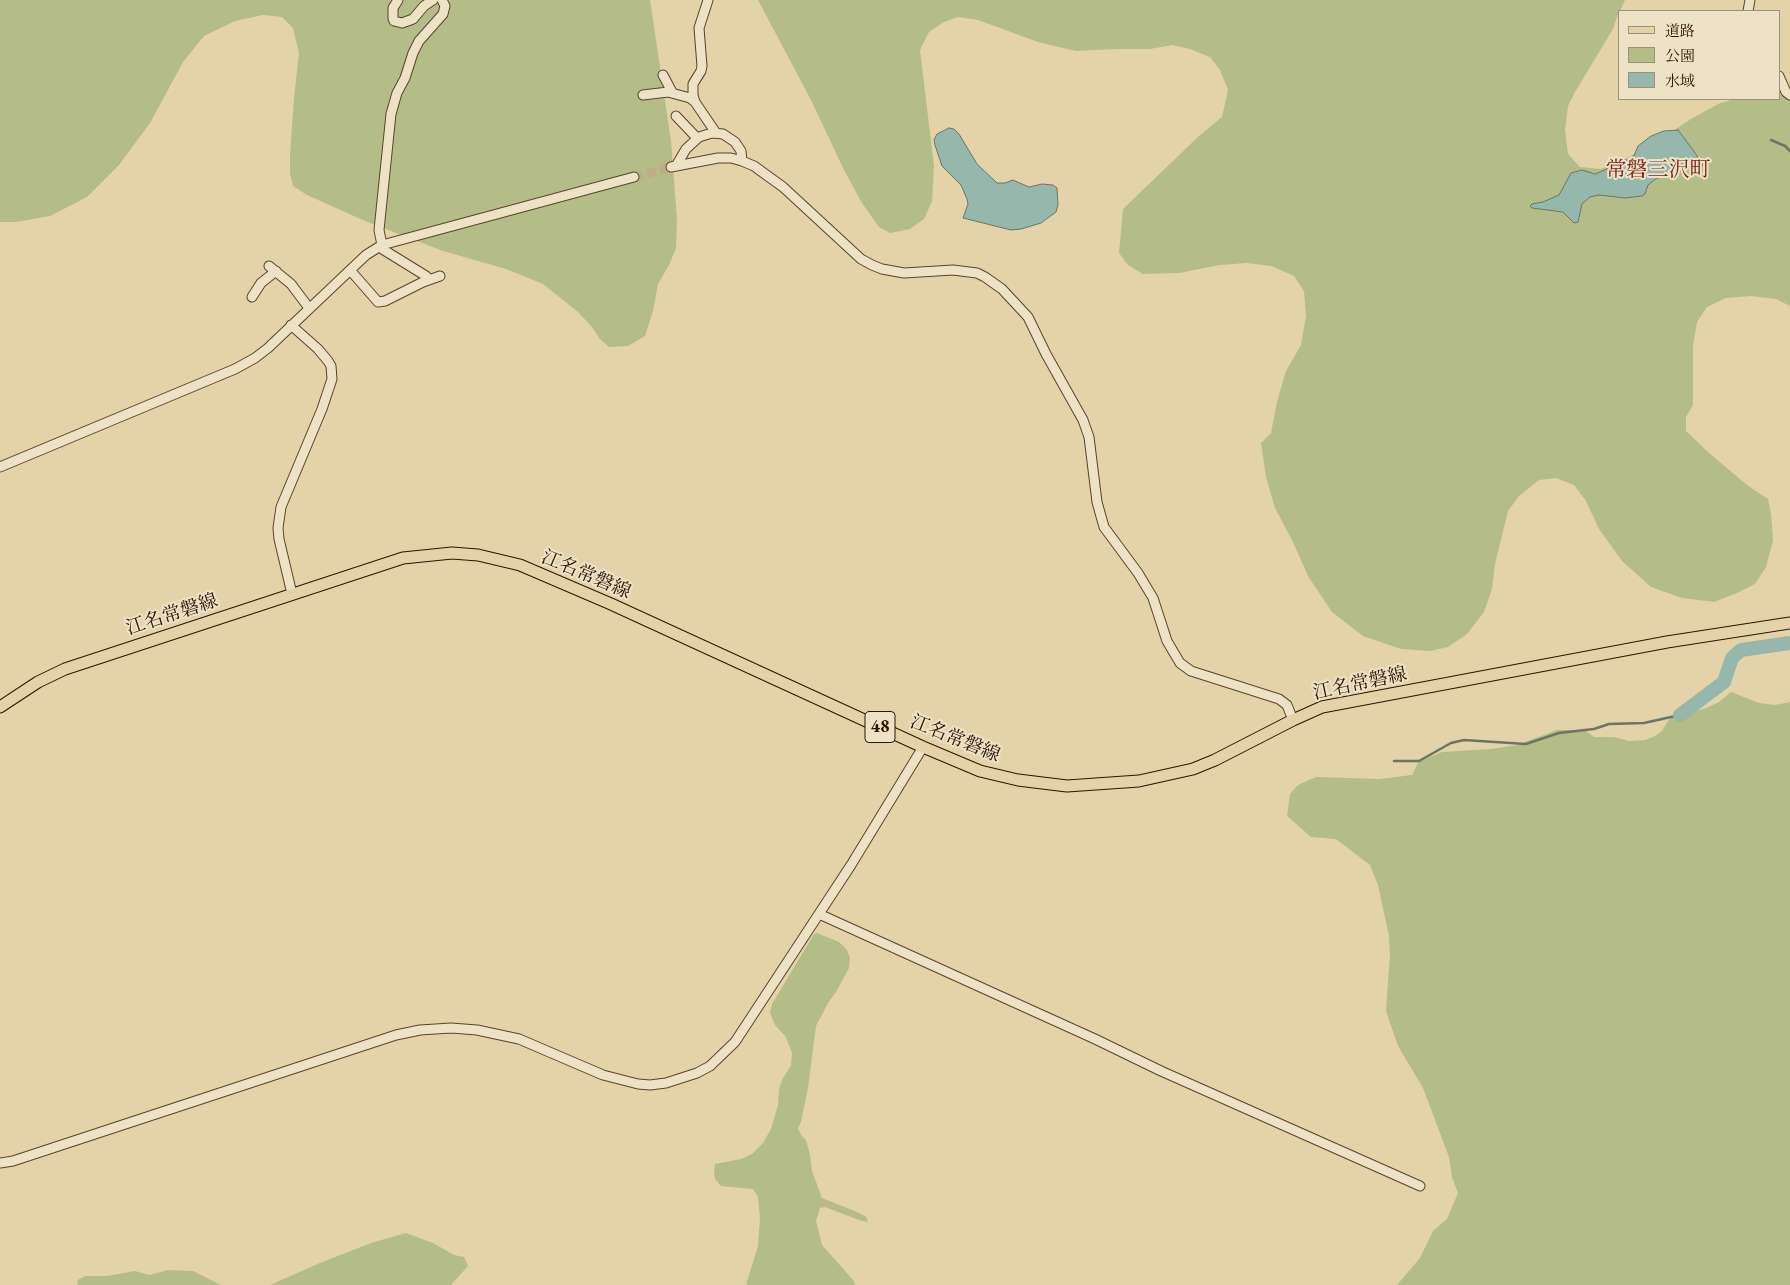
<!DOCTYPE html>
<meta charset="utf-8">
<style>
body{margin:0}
#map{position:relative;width:1790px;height:1285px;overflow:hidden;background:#e4d3a8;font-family:"EB Garamond","Noto Serif JP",serif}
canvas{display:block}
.legend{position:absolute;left:1618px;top:10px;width:162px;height:90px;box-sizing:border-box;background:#ede2c6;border:1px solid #a08f77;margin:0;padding:6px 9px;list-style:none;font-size:15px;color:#2c1200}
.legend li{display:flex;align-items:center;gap:10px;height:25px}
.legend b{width:25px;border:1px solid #a08f77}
</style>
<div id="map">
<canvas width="1790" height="1285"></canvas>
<ul class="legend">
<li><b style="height:6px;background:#e4d3a8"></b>道路</li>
<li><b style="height:14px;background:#b4bc88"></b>公園</li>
<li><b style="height:14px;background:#95b7ac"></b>水域</li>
</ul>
</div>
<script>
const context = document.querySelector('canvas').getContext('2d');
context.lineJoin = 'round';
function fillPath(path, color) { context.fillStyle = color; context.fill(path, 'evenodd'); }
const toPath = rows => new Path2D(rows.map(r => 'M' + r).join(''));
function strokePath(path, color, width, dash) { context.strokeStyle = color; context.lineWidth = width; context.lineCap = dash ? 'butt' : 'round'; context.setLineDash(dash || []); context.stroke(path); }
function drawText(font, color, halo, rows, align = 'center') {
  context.font = font + ' "EB Garamond","Noto Serif JP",serif'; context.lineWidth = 4; context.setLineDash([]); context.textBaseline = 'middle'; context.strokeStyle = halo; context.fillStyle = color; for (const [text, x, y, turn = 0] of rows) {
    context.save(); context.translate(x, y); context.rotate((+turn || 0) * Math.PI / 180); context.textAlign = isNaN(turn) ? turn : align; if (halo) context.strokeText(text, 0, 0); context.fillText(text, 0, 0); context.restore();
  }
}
fillPath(toPath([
 [0,0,650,0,671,141,677,221,676,248,669,265,658,284,653,311,645,336,628,346,609,347,600,339,592,327,578,312,543,284,506,269,443,251,365,221,307,195,293,186,290,173,290,156,294,98,299,53,293,28,282,17,263,15,235,21,204,36,183,62,150,123,119,165,87,197,50,216,16,222,0,222],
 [758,0,1625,0,1620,11,1619,11,1613,29,1575,92,1568,106,1565,130,1568,154,1580,167,1601,169,1627,158,1664,137,1691,119,1718,104,1734,99,1779,99,1779,94,1790,100,1790,306,1776,299,1751,296,1726,298,1707,307,1697,322,1693,346,1693,405,1686,417,1686,431,1708,452,1747,485,1768,499,1771,514,1773,541,1766,567,1755,584,1737,593,1714,602,1682,598,1651,587,1622,561,1599,529,1586,501,1574,485,1556,478,1539,480,1519,496,1508,511,1495,564,1492,589,1484,612,1467,634,1448,647,1430,651,1401,649,1363,636,1332,612,1308,576,1293,542,1275,508,1266,477,1261,443,1271,433,1277,402,1286,371,1301,345,1306,316,1304,291,1294,276,1271,266,1247,263,1220,265,1179,273,1143,274,1128,265,1119,253,1123,209,1199,136,1222,117,1228,90,1220,70,1210,57,1190,49,1172,45,1150,49,1117,49,1076,51,1038,42,978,20,958,17,944,22,929,32,920,50,934,166,932,201,924,219,910,229,890,233,879,227,862,203,844,170,811,100],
 [1731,692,1759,703,1775,705,1790,702,1790,1285,1397,1285,1420,1258,1433,1231,1447,1219,1458,1193,1452,1177,1449,1157,1423,1088,1398,1046,1386,1011,1390,955,1389,936,1378,885,1370,865,1336,839,1311,837,1287,816,1290,794,1298,785,1316,777,1379,779,1412,775,1419,761,1442,752,1491,749,1517,745,1557,730,1585,730,1594,737,1614,737,1629,741,1645,740,1655,736,1662,731,1670,718,1706,708,1719,702],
 [817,933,839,942,847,950,850,958,849,968,836,992,828,1003,816,1026,808,1088,801,1122,798,1128,801,1135,806,1140,810,1155,812,1171,822,1198,857,1212,865,1216,868,1220,867,1222,859,1220,825,1207,820,1208,816,1221,822,1245,854,1281,855,1285,746,1285,758,1246,760,1218,758,1197,753,1189,721,1186,715,1179,714,1171,715,1164,741,1159,752,1154,763,1143,771,1129,778,1105,779,1089,783,1078,791,1066,792,1053,786,1037,775,1025,770,1013,772,1004,814,934],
 [406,1233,433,1243,454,1255,464,1257,468,1266,451,1285,270,1285,320,1263,371,1243],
 [168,1270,193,1271,221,1285,77,1285,78,1280,85,1276,107,1276,135,1271,150,1275]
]), '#b4bc88');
const water = toPath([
 [949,128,954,129,959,134,977,164,997,183,1005,183,1013,180,1029,187,1042,184,1053,185,1057,188,1058,205,1056,212,1041,223,1021,229,1011,230,963,218,968,204,967,199,961,185,942,166,935,145,934,140,937,134,949,128],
 [1678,130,1693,150,1703,165,1701,166,1683,169,1672,176,1657,178,1648,185,1645,194,1642,196,1625,198,1599,195,1590,197,1582,204,1578,222,1574,223,1563,212,1532,208,1530,206,1532,204,1543,202,1559,195,1571,173,1582,170,1595,174,1607,169,1618,160,1629,160,1633,158,1638,146,1651,136,1664,131,1678,130]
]);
fillPath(water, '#95b7ac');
strokePath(water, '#6b7567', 1);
strokePath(toPath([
 [1771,140,1785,146,1790,151],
 [1394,761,1419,761,1451,743,1464,740,1526,744,1559,733,1594,729,1609,724,1644,723,1680,715]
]), '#6b7567', 2.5);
strokePath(toPath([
 [1680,715,1724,682,1732,658,1741,650,1790,643]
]), '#95b7ac', 14);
strokePath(toPath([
 [634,177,671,167]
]), '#bfac86', 9, [9, 4.5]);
const minor = toPath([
 [398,0,393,8,393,18,394,21,402,23,413,19,424,6,433,0],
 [1748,11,1750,0],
 [663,75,672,92],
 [1779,76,1786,92,1790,95],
 [643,95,668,92,690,98,695,102,716,133],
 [695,102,693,95,693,84,701,71,702,66,699,28,708,0],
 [676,116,697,138],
 [676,166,686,149,699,137,712,133,723,134,735,142,741,151,742,161],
 [671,167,718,158,731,158,742,161,754,166,783,187,861,259,872,265,882,269,904,273,953,270,977,273,985,277,1002,289,1028,317,1046,354,1083,420,1089,437,1097,502,1104,527,1138,573,1153,598,1167,641,1180,663,1191,671,1279,699,1287,705,1293,720],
 [382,245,379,230,391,114,397,93,405,78,413,53,419,41,443,14,445,6,442,0],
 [379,247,426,276,429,280],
 [269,266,291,284,309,308],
 [350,270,378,302,385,301,423,282,440,276],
 [252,297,261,283,276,271],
 [291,325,318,349,328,361,331,366,332,379,322,409,281,507,278,528,279,539,292,594],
 [0,467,235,369,255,358,268,348,366,255,382,245,634,177],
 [819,914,1095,1039,1161,1071,1420,1186],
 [0,1163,13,1161,396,1035,420,1030,451,1028,477,1030,519,1039,603,1075,638,1084,650,1085,666,1083,697,1073,710,1066,735,1042,851,865,923,747]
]);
const major = toPath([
 [0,707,38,682,65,669,403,558,452,553,478,555,520,565,611,604,923,747,980,771,1018,780,1067,786,1139,781,1193,769,1215,760,1293,720,1322,707,1667,642,1790,623]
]);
strokePath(minor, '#5a422a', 11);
strokePath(major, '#2c1200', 13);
strokePath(minor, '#ede2c6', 9);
strokePath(major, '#e4d3a8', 11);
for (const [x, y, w] of [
 [880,727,30]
]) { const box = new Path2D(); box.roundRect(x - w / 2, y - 15.5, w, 31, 4); context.fillStyle = '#ede2c6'; context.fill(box); strokePath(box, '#2c1200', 1); }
drawText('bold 18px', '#2c1200', null, [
 ["48",880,727]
]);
drawText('19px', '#2c1200', '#ede2c6', [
 ["江名常磐線",586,575,23],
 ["江名常磐線",172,615,-18],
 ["江名常磐線",1360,684,-12],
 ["江名常磐線",955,739,22]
]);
drawText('21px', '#7a1f14', '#ede2c6', [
 ["常磐三沢町",1658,170]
]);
</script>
